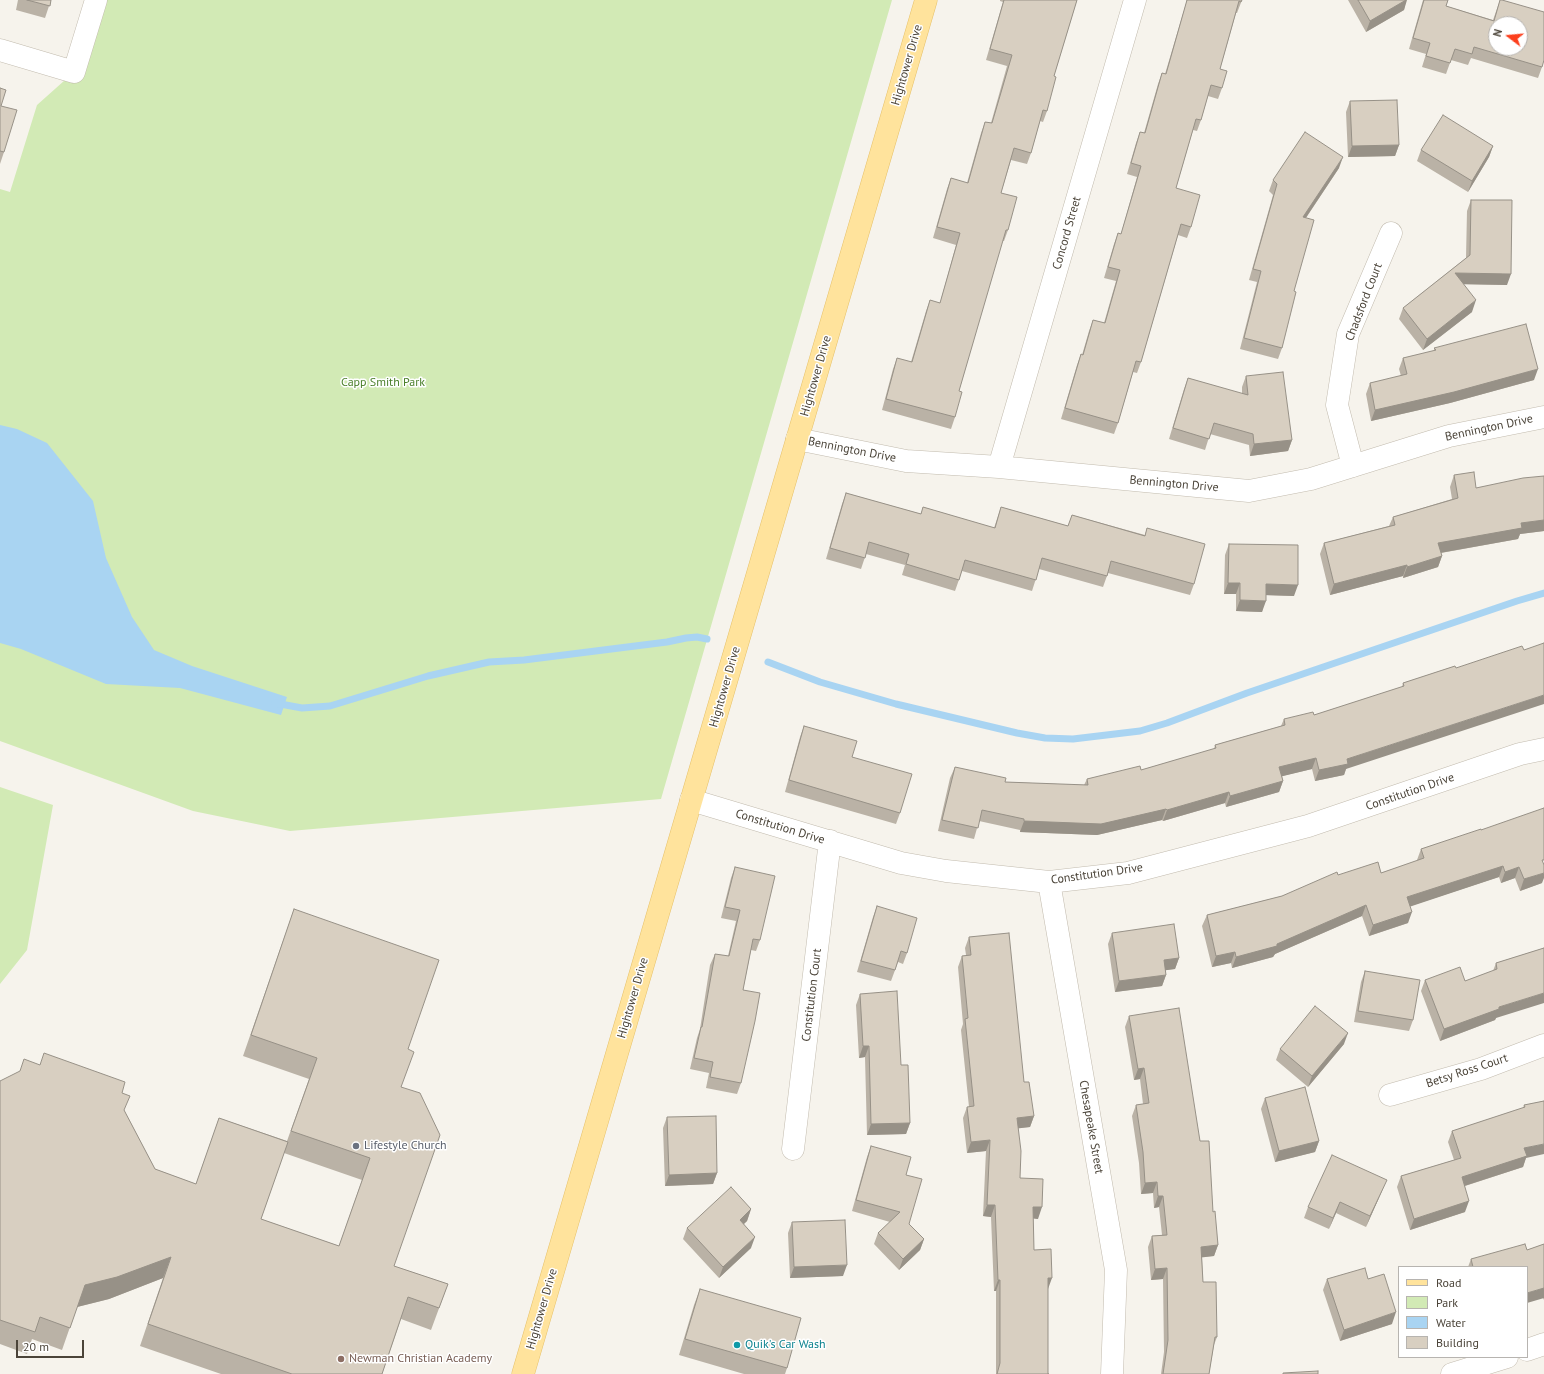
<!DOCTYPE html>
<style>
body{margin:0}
#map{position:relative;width:1544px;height:1374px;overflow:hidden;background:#f6f3ec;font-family:"PT Sans",sans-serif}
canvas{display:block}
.legend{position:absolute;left:1398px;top:1266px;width:130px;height:92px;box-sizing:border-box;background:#fff;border:1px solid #b7b4b0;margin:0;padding:5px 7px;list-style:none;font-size:12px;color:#4b4439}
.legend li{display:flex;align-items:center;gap:8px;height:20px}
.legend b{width:20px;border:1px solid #b7b4b0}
.north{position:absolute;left:1488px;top:16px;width:40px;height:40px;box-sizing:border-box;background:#fff;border:1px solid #b7b4b0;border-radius:50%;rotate:286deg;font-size:11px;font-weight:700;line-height:16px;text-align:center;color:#4b4439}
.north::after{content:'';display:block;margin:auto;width:14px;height:18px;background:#fc3f1d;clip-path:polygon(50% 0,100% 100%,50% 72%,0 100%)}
.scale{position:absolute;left:16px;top:1340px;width:68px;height:18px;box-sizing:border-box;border:2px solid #4b4439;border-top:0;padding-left:5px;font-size:12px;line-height:14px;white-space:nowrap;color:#4b4439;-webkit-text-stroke:3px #fff;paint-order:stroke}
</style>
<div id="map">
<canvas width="1544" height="1374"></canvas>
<ul class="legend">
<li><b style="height:5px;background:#ffe39c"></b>Road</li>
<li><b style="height:11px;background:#d2eab5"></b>Park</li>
<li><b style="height:11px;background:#a9d4f2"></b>Water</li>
<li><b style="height:11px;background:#d8cfc1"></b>Building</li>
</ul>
<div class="north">N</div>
<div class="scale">20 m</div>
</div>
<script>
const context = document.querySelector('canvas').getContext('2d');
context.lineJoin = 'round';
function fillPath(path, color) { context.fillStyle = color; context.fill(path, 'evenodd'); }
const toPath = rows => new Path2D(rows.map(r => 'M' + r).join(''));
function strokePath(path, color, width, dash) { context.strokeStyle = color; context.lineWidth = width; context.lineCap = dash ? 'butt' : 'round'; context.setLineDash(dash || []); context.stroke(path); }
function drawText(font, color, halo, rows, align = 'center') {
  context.font = font + ' "PT Sans",sans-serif'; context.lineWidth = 3; context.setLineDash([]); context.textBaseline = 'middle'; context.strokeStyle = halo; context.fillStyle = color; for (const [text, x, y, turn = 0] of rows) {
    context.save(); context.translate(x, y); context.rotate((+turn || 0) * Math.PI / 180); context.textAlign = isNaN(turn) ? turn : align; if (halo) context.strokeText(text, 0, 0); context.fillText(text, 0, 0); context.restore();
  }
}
fillPath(toPath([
 [96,0,892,0,661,799,290,831,193,811,0,741,0,189,10,192,37,105,74,72],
 [0,787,53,805,27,950,0,984]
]), '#d2eab5');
fillPath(toPath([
 [0,425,17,429,47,443,93,501,106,558,132,617,154,650,192,666,287,697,281,715,180,688,106,684,21,649,0,643]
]), '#a9d4f2');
strokePath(toPath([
 [768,662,820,682,896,704,1017,733,1045,738,1073,739,1140,731,1167,723,1247,693,1517,601,1544,593],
 [275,703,302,708,330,706,428,676,489,662,524,660,667,642,686,638,697,637,707,639]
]), '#a9d4f2', 7);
const minor = toPath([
 [0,50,74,72,96,0],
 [797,439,906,461,999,467,1249,491,1311,479,1449,436,1544,417],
 [1353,466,1337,405,1348,334,1391,233],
 [999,467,1135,0],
 [691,800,901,863,946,871,1049,882,1128,873,1308,826,1520,754,1544,749],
 [1049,882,1116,1270,1112,1374],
 [1390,1095,1481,1069,1544,1045],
 [793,1149,830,841],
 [1527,1350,1544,1344],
 [1452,1374,1507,1357]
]);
const major = toPath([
 [523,1374,926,0]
]);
strokePath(minor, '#c2bbae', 23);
strokePath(major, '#e6c16a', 23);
strokePath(minor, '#fff', 22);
strokePath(major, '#ffe39c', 22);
fillPath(toPath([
 [18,0,51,0,45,18,16,10],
 [1000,0,1077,0,1054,76,1047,111,1043,122,1040,121,1031,153,1027,164,1011,160,1001,193,1008,230,1004,241,1002,241,959,391,955,417,951,429,882,410,893,369,897,358,911,362,926,311,930,300,940,303,956,245,933,238,947,189,951,178,967,183,981,133,985,122,991,123,1007,66,986,60,1003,2,1000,1],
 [1187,0,1242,0,1237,13,1236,13,1220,69,1222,88,1218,99,1208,96,1201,120,1197,131,1193,130,1176,188,1191,227,1187,238,1178,235,1141,362,1137,373,1133,372,1118,423,1114,434,1061,419,1077,365,1081,354,1082,355,1089,331,1093,320,1104,323,1116,281,1104,278,1114,244,1118,233,1121,234,1137,177,1127,174,1136,143,1140,132,1144,133,1158,84,1162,73,1165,74],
 [1348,0,1406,0,1404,10,1366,32],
 [1423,0,1448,0,1446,6,1493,20,1500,0,1542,67,1538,78,1471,58,1468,65,1451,60,1446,74,1422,67,1426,54,1409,49],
 [0,88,4,152,0,164],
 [1350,101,1399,145,1395,156,1348,157,1346,112],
 [1493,146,1489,157,1468,192,1417,161,1421,150],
 [1339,168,1306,218,1294,291,1282,348,1278,359,1240,349,1257,282,1249,280,1273,195,1269,191,1273,180],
 [1471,200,1507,285,1464,284,1472,312,1423,350,1399,319,1403,308,1466,258,1467,211],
 [1434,348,1534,380,1450,403,1371,421,1366,394,1370,383,1401,376,1399,369,1403,358,1434,351],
 [1246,376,1292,440,1288,451,1250,456,1249,445,1210,434,1205,450,1169,439,1184,389,1188,378,1242,394,1242,387],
 [1454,475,1476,488,1544,476,1544,531,1520,534,1518,539,1441,553,1442,556,1438,567,1403,578,1403,576,1330,595,1320,554,1324,543,1389,526,1393,517,1452,499,1450,487],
 [846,493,921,514,923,507,994,528,1001,507,1068,526,1072,515,1145,535,1147,528,1194,584,1190,595,1108,573,1103,587,1039,569,1032,591,962,571,955,591,902,575,905,565,866,554,861,569,826,559,842,504],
 [1229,544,1294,596,1266,595,1262,612,1236,611,1236,594,1224,594,1225,555],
 [1455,666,1346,769,1344,775,1315,781,1312,769,1282,776,1283,781,1279,792,1226,807,1225,803,1163,821,1162,820,1097,835,1020,832,1020,830,979,821,974,839,938,831,950,778,955,767,1005,782,1084,785,1087,779,1141,770,1214,749,1215,745,1281,726,1284,719,1314,715,1402,687,1403,683],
 [804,726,852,757,900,813,896,824,785,792,800,737],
 [1481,830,1542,883,1520,891,1515,878,1501,883,1499,877,1410,906,1408,923,1369,936,1362,916,1275,954,1273,957,1232,968,1231,963,1212,967,1202,926,1207,915,1282,896,1338,875,1381,873,1417,861,1417,860,1421,849],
 [735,867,760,940,756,951,751,950,743,990,741,1083,737,1094,706,1088,709,1073,690,1069,697,1038,700,1029,710,965,715,954,728,956,736,921,721,918,731,878],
 [877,906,907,953,903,964,898,962,891,981,857,972,873,917],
 [294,909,408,1049,401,1087,394,1266,448,1284,431,1330,401,1319,382,1374,221,1374,140,1346,163,1278,109,1299,77,1307,62,1350,32,1339,27,1354,0,1344,0,1081,122,1093,124,1110,155,1169,196,1184,219,1118,287,1141,309,1079,243,1056],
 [284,1153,362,1180,339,1246,261,1219],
 [1112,933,1179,958,1175,969,1165,970,1166,975,1162,986,1115,992,1108,944],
 [969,937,1024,1082,1034,1116,1030,1127,1018,1128,1020,1178,1038,1219,1033,1218,1034,1250,1048,1289,1048,1374,1049,1374,996,1374,996,1291,994,1291,991,1217,983,1216,986,1151,967,1153,963,1118,967,1107,969,1107,961,1030,963,1024,958,967,962,956,966,955,965,948],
 [1544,948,1496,1018,1495,1020,1440,1041,1421,991,1425,980,1465,981,1493,971,1496,963],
 [1365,971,1413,1020,1409,1031,1354,1022,1361,982],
 [860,994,910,1123,906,1134,867,1135,865,1057,859,1058,856,1005],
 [1129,1016,1200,1141,1213,1212,1218,1245,1214,1256,1202,1257,1203,1282,1217,1337,1214,1345,1209,1374,1161,1374,1164,1352,1163,1279,1151,1280,1148,1247,1152,1236,1162,1235,1159,1207,1154,1208,1153,1193,1141,1194,1139,1163,1132,1116,1136,1105,1143,1104,1140,1079,1134,1080,1125,1027],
 [1344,1044,1308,1087,1276,1060,1280,1049],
 [1265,1098,1319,1141,1315,1152,1275,1162,1261,1109],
 [1544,1101,1523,1167,1465,1186,1465,1212,1410,1230,1397,1187,1401,1176,1454,1160,1448,1142,1452,1131,1523,1108,1524,1105],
 [667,1117,717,1173,713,1184,665,1186,663,1128],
 [871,1146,906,1175,909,1224,924,1239,920,1250,899,1270,874,1244,878,1233,890,1222,852,1211,867,1157],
 [1382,1191,1366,1227,1336,1213,1329,1229,1304,1218,1308,1207],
 [751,1209,747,1221,744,1224,751,1248,719,1278,683,1239,687,1228],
 [792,1222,843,1276,790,1278,788,1233],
 [1544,1244,1544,1300,1527,1267,1468,1267,1471,1259,1527,1250],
 [1327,1279,1368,1279,1392,1324,1340,1341,1323,1290],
 [700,1289,787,1368,785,1374,744,1374,679,1355,694,1305]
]), '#bab2a6');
fillPath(toPath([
 [1406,0,1407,0,1404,10,1366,32,1370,21],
 [1399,145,1395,156,1348,157,1352,146],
 [1493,146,1489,157,1468,192,1472,181],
 [1343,157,1339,168,1299,228,1303,217],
 [1455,273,1511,274,1507,285,1451,284],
 [1476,300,1472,312,1423,350,1427,339],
 [1538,369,1534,380,1450,403,1371,421,1375,410],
 [1292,440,1288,451,1250,456,1254,444],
 [1544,520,1544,531,1520,534,1518,539,1434,554,1438,543,1521,523],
 [1442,556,1438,567,1403,578,1407,567],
 [1407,565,1403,576,1330,595,1334,584],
 [1228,583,1240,583,1236,594,1224,594],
 [1266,584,1298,585,1294,596,1262,595],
 [1240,600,1266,601,1262,612,1236,611],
 [1544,695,1544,704,1346,769,1344,775,1315,781,1319,770,1347,759],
 [1316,758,1312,769,1275,778,1279,767],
 [1283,781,1279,792,1226,807,1230,796],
 [1229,792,1225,803,1163,821,1167,810],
 [1166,809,1162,820,1097,835,1020,832,1024,821],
 [1503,866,1499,877,1403,909,1407,897],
 [1519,867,1515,878,1501,883,1505,872],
 [1544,873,1544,878,1542,883,1520,891,1524,879],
 [1366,905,1362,916,1275,954,1273,957,1232,968,1236,957,1277,944],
 [1412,912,1408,923,1369,936,1373,925],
 [1235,952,1231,963,1212,967,1216,956],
 [1179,958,1175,969,1160,971,1164,960],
 [1166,975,1162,986,1115,992,1119,981],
 [1544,993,1544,1003,1496,1018,1495,1020,1440,1041,1444,1029,1499,1007],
 [1348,1033,1344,1044,1308,1087,1312,1076],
 [863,1046,869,1046,865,1057,859,1058],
 [1144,1068,1140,1079,1134,1080,1138,1069],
 [1034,1116,1030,1127,1013,1129,1017,1118],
 [910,1123,906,1134,867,1135,871,1124],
 [990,1140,986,1151,967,1153,971,1142],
 [1319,1141,1315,1152,1275,1162,1279,1151],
 [1544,1144,1544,1154,1526,1158,1523,1167,1458,1188,1462,1177,1524,1148],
 [717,1173,713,1184,665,1186,669,1175],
 [1387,1180,1382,1191,1366,1227,1370,1216],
 [1157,1182,1153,1193,1141,1194,1145,1183],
 [1158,1196,1163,1196,1159,1207,1154,1208],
 [1469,1201,1465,1212,1410,1230,1414,1219],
 [1340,1202,1336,1213,1329,1229,1333,1218],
 [987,1205,995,1205,991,1217,983,1216],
 [1033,1207,1042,1207,1038,1219,1029,1218],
 [751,1209,747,1221,736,1231,740,1220],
 [755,1237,751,1248,719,1278,723,1267],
 [924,1239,920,1250,899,1270,903,1259],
 [1218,1245,1214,1256,1197,1258,1201,1247],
 [171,1257,163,1278,109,1299,77,1307,85,1285],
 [847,1265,843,1276,790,1278,794,1267],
 [1167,1268,1163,1279,1151,1280,1155,1269],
 [1048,1278,1052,1278,1048,1289,1044,1289],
 [998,1280,1000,1280,996,1291,994,1291],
 [1544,1288,1544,1298,1527,1303,1527,1293],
 [1396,1312,1392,1324,1340,1341,1344,1330]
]), '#979187');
const building = toPath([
 [27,0,51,0,50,6,27,0],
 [1004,0,1077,0,1054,76,1056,77,1047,111,1043,110,1031,153,1014,148,1001,193,1017,197,1008,230,1006,230,959,391,962,392,955,417,886,399,897,358,912,362,930,300,940,303,960,233,937,227,951,178,968,183,985,122,992,123,1012,55,990,49,1004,0],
 [1187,0,1242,0,1241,2,1239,1,1220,69,1227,71,1222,88,1211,85,1201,120,1196,119,1176,188,1200,195,1191,227,1181,224,1141,362,1136,361,1118,423,1065,408,1081,354,1083,355,1093,320,1105,323,1120,270,1108,267,1118,233,1121,234,1141,166,1131,163,1140,132,1145,133,1162,73,1166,74,1187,0],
 [1358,0,1406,0,1370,21,1358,0],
 [1424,0,1448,0,1446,6,1494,21,1500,0,1502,0,1544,12,1544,60,1542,67,1474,47,1472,54,1455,49,1450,63,1426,56,1430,43,1413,38,1424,0],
 [1496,24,1520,24,1520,48,1496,48,1496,24],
 [0,88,6,90,1,106,17,110,4,152,0,151,0,88],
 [1397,100,1399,145,1352,146,1350,101,1397,100],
 [1443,115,1493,146,1472,181,1421,150,1443,115],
 [1305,132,1343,157,1303,217,1314,220,1294,291,1296,292,1282,348,1244,338,1261,271,1253,269,1277,184,1273,180,1305,132],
 [1471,200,1512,200,1511,274,1455,273,1476,300,1427,339,1403,308,1470,255,1471,200],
 [1526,324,1538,369,1454,392,1375,410,1370,383,1407,374,1403,358,1436,350,1434,348,1526,324],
 [1283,372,1292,440,1254,444,1253,434,1214,423,1209,439,1173,428,1188,378,1248,395,1246,376,1283,372],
 [1474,472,1476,488,1523,478,1544,476,1544,520,1521,523,1522,528,1438,543,1442,556,1407,567,1407,565,1334,584,1324,543,1395,525,1393,517,1458,498,1454,475,1474,472],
 [846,493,921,514,923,507,995,528,1001,507,1068,526,1072,515,1145,536,1147,528,1205,544,1194,584,1111,561,1107,576,1042,558,1036,580,965,560,959,580,906,564,909,554,869,542,865,558,830,548,846,493],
 [1229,544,1298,545,1298,585,1266,584,1266,601,1240,600,1240,583,1228,583,1229,544],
 [1544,643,1544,695,1347,759,1348,764,1319,770,1316,758,1279,767,1283,781,1230,796,1229,792,1167,810,1166,809,1101,824,1024,821,1024,819,982,810,978,828,942,820,955,767,1006,778,1005,782,1088,785,1087,779,1140,766,1141,770,1216,748,1215,745,1285,725,1284,719,1313,712,1314,715,1404,686,1403,683,1455,666,1456,668,1522,646,1524,650,1544,643],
 [804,726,857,741,852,757,912,774,900,813,789,780,804,726],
 [1544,808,1544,860,1542,860,1544,865,1544,873,1524,879,1519,867,1505,872,1503,866,1407,897,1412,912,1373,925,1366,905,1277,944,1277,946,1236,957,1235,952,1216,956,1207,915,1282,896,1337,872,1338,875,1378,862,1381,873,1424,858,1421,849,1481,829,1481,830,1544,808],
 [735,867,775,876,760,940,753,939,743,990,760,993,755,1021,741,1083,710,1077,713,1062,694,1058,701,1027,702,1027,715,954,729,956,740,910,725,907,735,867],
 [877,906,917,918,907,953,901,951,895,970,861,961,877,906],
 [294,909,439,960,408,1049,414,1052,401,1087,420,1093,440,1135,394,1266,448,1284,439,1308,408,1297,382,1374,292,1374,148,1324,171,1257,117,1277,85,1285,70,1328,40,1317,35,1332,0,1320,0,1081,20,1071,24,1059,40,1065,44,1053,125,1082,122,1093,130,1096,124,1110,155,1169,196,1184,219,1118,288,1142,261,1219,339,1246,370,1158,291,1131,317,1058,251,1035,294,909],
 [1174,924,1179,958,1164,960,1166,975,1119,981,1112,933,1174,924],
 [1009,933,1024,1082,1029,1082,1034,1116,1017,1118,1021,1151,1020,1178,1043,1179,1042,1207,1033,1207,1034,1250,1051,1249,1052,1278,1048,1278,1048,1374,1049,1374,997,1374,1000,1363,1000,1280,998,1280,995,1205,987,1205,990,1140,971,1142,967,1107,974,1106,965,1019,968,1018,962,956,971,955,969,937,1009,933],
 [1544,948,1544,993,1499,1007,1499,1009,1444,1029,1425,980,1460,967,1465,981,1497,969,1496,963,1544,948],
 [1365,971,1420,980,1413,1020,1358,1011,1365,971],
 [897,991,901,1065,908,1065,910,1123,871,1124,869,1046,863,1046,860,994,897,991],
 [1315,1006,1348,1033,1312,1076,1280,1049,1315,1006],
 [1179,1008,1200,1141,1209,1141,1213,1212,1215,1211,1218,1245,1201,1247,1203,1282,1216,1282,1217,1337,1215,1337,1209,1374,1163,1374,1168,1340,1167,1268,1155,1269,1152,1236,1167,1235,1163,1196,1158,1196,1157,1182,1145,1183,1143,1152,1136,1105,1149,1103,1144,1068,1138,1069,1129,1016,1179,1008],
 [1305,1087,1319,1141,1279,1151,1265,1098,1305,1087],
 [1544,1101,1544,1144,1524,1148,1527,1156,1462,1177,1469,1201,1414,1219,1401,1176,1461,1158,1452,1131,1525,1107,1524,1105,1544,1101],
 [716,1116,717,1173,669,1175,667,1117,716,1116],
 [871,1146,911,1157,906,1175,922,1179,909,1224,924,1239,903,1259,878,1233,900,1212,856,1200,871,1146],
 [1332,1155,1387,1180,1370,1216,1340,1202,1333,1218,1308,1207,1332,1155],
 [731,1187,751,1209,740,1220,755,1237,723,1267,687,1228,731,1187],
 [845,1220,847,1265,794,1267,792,1222,845,1220],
 [1525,1244,1527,1250,1544,1244,1544,1288,1527,1293,1527,1267,1473,1267,1471,1259,1525,1244],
 [1365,1268,1368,1279,1384,1274,1396,1312,1344,1330,1327,1279,1365,1268],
 [700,1289,801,1318,787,1368,685,1339,700,1289],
 [1318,1371,1318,1374,1283,1374,1283,1373,1318,1371]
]);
fillPath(building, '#d8cfc1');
strokePath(building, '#979187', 1);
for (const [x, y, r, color] of [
 [356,1146,4,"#6b7280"],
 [737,1345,4,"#0f9aa8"],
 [341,1359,4,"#8d6e63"]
]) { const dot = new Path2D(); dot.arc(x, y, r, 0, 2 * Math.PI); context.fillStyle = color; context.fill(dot); strokePath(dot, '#fff', 1.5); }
drawText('12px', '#4b4439', '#fff', [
 ["Hightower Drive",907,65,-74],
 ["Concord Street",1067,233,-74],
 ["Chadsford Court",1364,302,-69],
 ["Hightower Drive",816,376,-74],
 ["Bennington Drive",1489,428,-12],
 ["Bennington Drive",852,450,11],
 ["Bennington Drive",1174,484,5],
 ["Hightower Drive",725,687,-74],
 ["Constitution Drive",1410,792,-19],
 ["Constitution Drive",780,827,17],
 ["Constitution Drive",1097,874,-8],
 ["Constitution Court",812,995,-83],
 ["Hightower Drive",633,998,-74],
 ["Betsy Ross Court",1467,1071,-18],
 ["Chesapeake Street",1091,1127,80],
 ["Hightower Drive",542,1309,-74]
]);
drawText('12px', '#4a7f2a', '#fff', [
 ["Capp Smith Park",383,383]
]);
drawText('12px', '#5b616d', '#fff', [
 ["Lifestyle Church",364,1146]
], 'left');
drawText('12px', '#0d838f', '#fff', [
 ["Quik's Car Wash",745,1345]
], 'left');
drawText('12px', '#785e54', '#fff', [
 ["Newman Christian Academy",349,1359]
], 'left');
</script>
